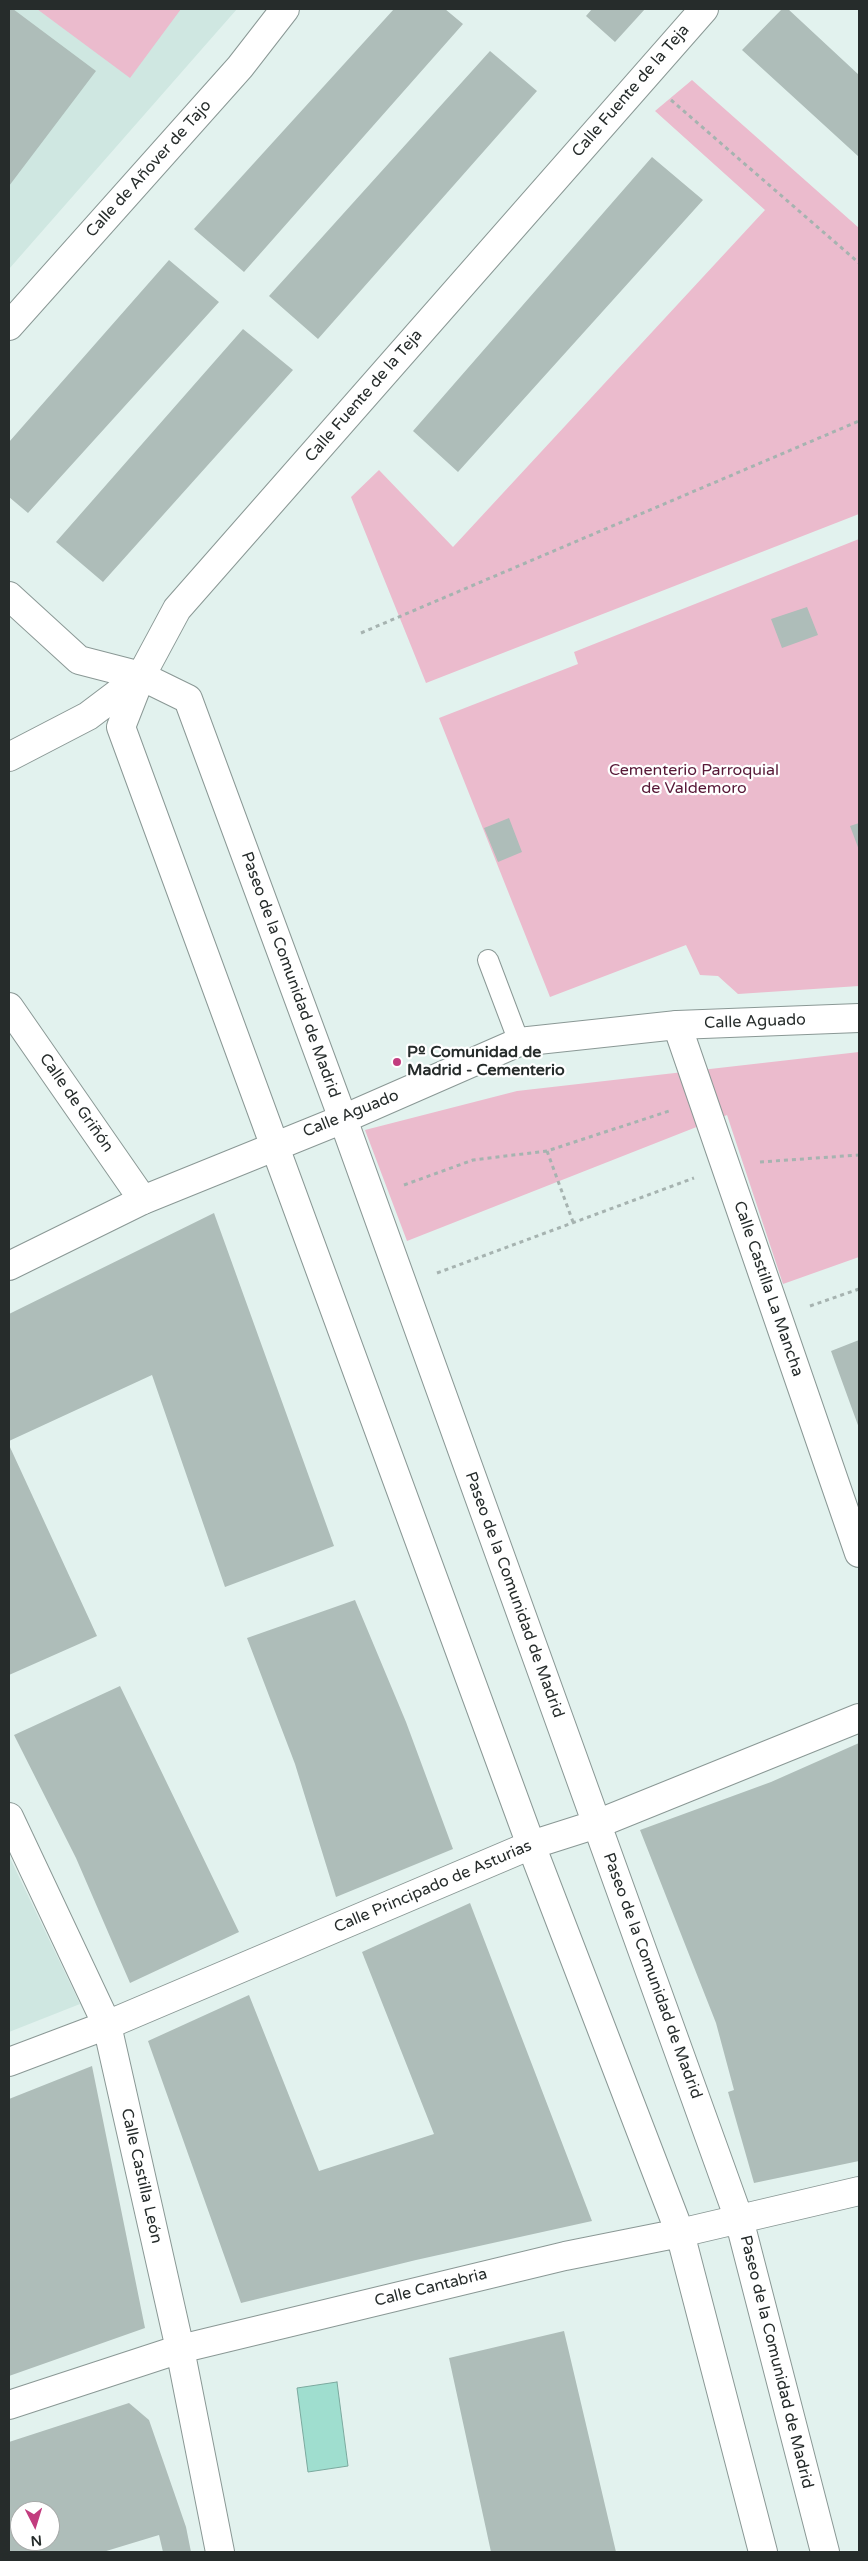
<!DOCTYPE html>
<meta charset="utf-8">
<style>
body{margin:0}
#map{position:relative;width:868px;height:2561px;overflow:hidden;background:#e2f2ee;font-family:"Varela Round",sans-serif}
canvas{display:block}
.frame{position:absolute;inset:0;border:10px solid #262c2b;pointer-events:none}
.north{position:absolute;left:10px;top:2501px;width:50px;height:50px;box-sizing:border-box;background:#fff;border:1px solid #a8abaa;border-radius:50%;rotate:175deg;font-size:14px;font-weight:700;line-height:20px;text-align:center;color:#262c2b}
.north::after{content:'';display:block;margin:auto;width:18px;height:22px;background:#c23d7f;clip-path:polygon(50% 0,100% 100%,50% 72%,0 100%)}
</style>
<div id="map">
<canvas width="868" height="2561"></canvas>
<div class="frame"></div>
<div class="north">N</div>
</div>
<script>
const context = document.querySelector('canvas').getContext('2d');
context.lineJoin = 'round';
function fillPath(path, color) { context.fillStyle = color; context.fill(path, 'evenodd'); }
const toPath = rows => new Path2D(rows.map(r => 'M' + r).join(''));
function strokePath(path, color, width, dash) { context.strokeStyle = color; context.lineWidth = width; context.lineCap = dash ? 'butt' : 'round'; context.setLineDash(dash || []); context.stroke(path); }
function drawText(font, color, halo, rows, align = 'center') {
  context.font = font + ' "Varela Round",sans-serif'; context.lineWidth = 4.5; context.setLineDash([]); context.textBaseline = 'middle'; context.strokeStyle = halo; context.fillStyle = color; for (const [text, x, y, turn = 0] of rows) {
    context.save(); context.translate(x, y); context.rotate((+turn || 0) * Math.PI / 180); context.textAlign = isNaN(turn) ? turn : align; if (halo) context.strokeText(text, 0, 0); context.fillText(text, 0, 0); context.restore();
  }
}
fillPath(toPath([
 [9,9,237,9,9,269],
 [9,1856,80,2004,9,2032]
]), '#cfe7e1');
fillPath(toPath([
 [37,9,181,9,130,78],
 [692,80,859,228,859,514,426,683,351,497,379,470,453,547,765,210,655,111],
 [859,539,859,986,738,994,718,976,700,975,686,945,550,997,439,718,578,664,574,652],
 [859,1052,859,1257,783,1284,727,1115,407,1241,365,1130,517,1091]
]), '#ebbbcd');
const water = toPath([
 [337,2382,348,2466,308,2472,297,2388,337,2382]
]);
fillPath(water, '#9fdecf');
strokePath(water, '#7ba99e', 1);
fillPath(toPath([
 [9,9,13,9,96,71,9,186],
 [394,9,445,9,463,24,244,272,194,229],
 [592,9,645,9,615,42,586,16],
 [782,9,788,9,859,75,859,157,742,50],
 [490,51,537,91,318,339,269,296],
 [652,157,703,200,458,472,413,431],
 [169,260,219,302,28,513,9,497,9,442],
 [243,329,293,370,103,582,56,542],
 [807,607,818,635,782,648,771,619],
 [509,818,522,852,498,862,484,828],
 [859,823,859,850,850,826],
 [214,1213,334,1546,225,1587,152,1375,9,1441,9,1314],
 [859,1340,859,1428,831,1351],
 [9,1445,97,1636,9,1675],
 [355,1600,406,1722,453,1849,336,1897,295,1764,247,1638],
 [120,1686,239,1932,130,1983,76,1858,14,1735],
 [859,1743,859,2161,754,2183,728,2092,734,2090,716,2023,640,1830,771,1782],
 [470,1903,592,2221,416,2260,241,2303,148,2041,249,1995,319,2171,434,2134,362,1952],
 [92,2066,145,2328,9,2376,9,2099],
 [564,2331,616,2552,491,2552,449,2358],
 [129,2403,149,2420,186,2527,191,2552,163,2552,159,2535,103,2552,9,2552,9,2442],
 [20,2511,50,2511,50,2541,20,2541]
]), '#aebdb9');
const service = toPath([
 [488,960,519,1042]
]);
const minor = toPath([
 [9,326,240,67,285,9],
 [9,596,79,660,141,676],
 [9,757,88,716,141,676,177,609,704,9],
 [9,1007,143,1200],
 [677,1025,859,1553],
 [9,1817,107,2025,180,2349,220,2552],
 [9,2062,107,2025,531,1845,597,1824,859,1718],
 [9,2405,180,2349,565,2256,680,2233,859,2191],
 [763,2552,680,2233,531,1845,121,727,141,676,188,699,343,1119,739,2219,825,2552]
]);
const tertiary = toPath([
 [9,1266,143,1200,343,1119,519,1042,677,1025,859,1018]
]);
strokePath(service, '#8a9895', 22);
strokePath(minor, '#8a9895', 30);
strokePath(tertiary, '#8a9895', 30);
strokePath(toPath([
 [671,100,859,263],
 [361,633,859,421],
 [547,1151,573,1222],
 [760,1162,859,1155],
 [404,1185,473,1160,547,1151,669,1111],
 [437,1273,694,1178],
 [810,1306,859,1289]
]), '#a6b3b0', 3, [4, 4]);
strokePath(service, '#fff', 20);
strokePath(minor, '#fff', 28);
strokePath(tertiary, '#fff', 28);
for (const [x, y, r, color] of [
 [397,1062,5,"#c23d7f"]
]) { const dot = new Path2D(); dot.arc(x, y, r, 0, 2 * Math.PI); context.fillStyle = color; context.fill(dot); strokePath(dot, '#fff', 2); }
drawText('16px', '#262c2b', '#fff', [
 ["Calle Fuente de la Teja",631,91,-49],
 ["Calle de Añover de Tajo",149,169,-48],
 ["Calle Fuente de la Teja",364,396,-49],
 ["Paseo de la Comunidad de Madrid",290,975,70],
 ["Calle Aguado",755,1022,-2],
 ["Calle de Griñón",76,1103,55],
 ["Calle Aguado",351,1114,-22],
 ["Calle Castilla La Mancha",768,1289,71],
 ["Paseo de la Comunidad de Madrid",514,1595,70],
 ["Calle Principado de Asturias",433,1887,-23],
 ["Paseo de la Comunidad de Madrid",652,1976,70],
 ["Calle Castilla León",141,2176,77],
 ["Calle Cantabria",431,2288,-14],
 ["Paseo de la Comunidad de Madrid",776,2362,76]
]);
drawText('16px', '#571837', '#fff', [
 ["Cementerio Parroquial",694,771],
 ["de Valdemoro",694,789]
]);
drawText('bold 16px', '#262c2b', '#fff', [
 ["Pº Comunidad de",407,1053],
 ["Madrid - Cementerio",407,1071]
], 'left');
</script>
